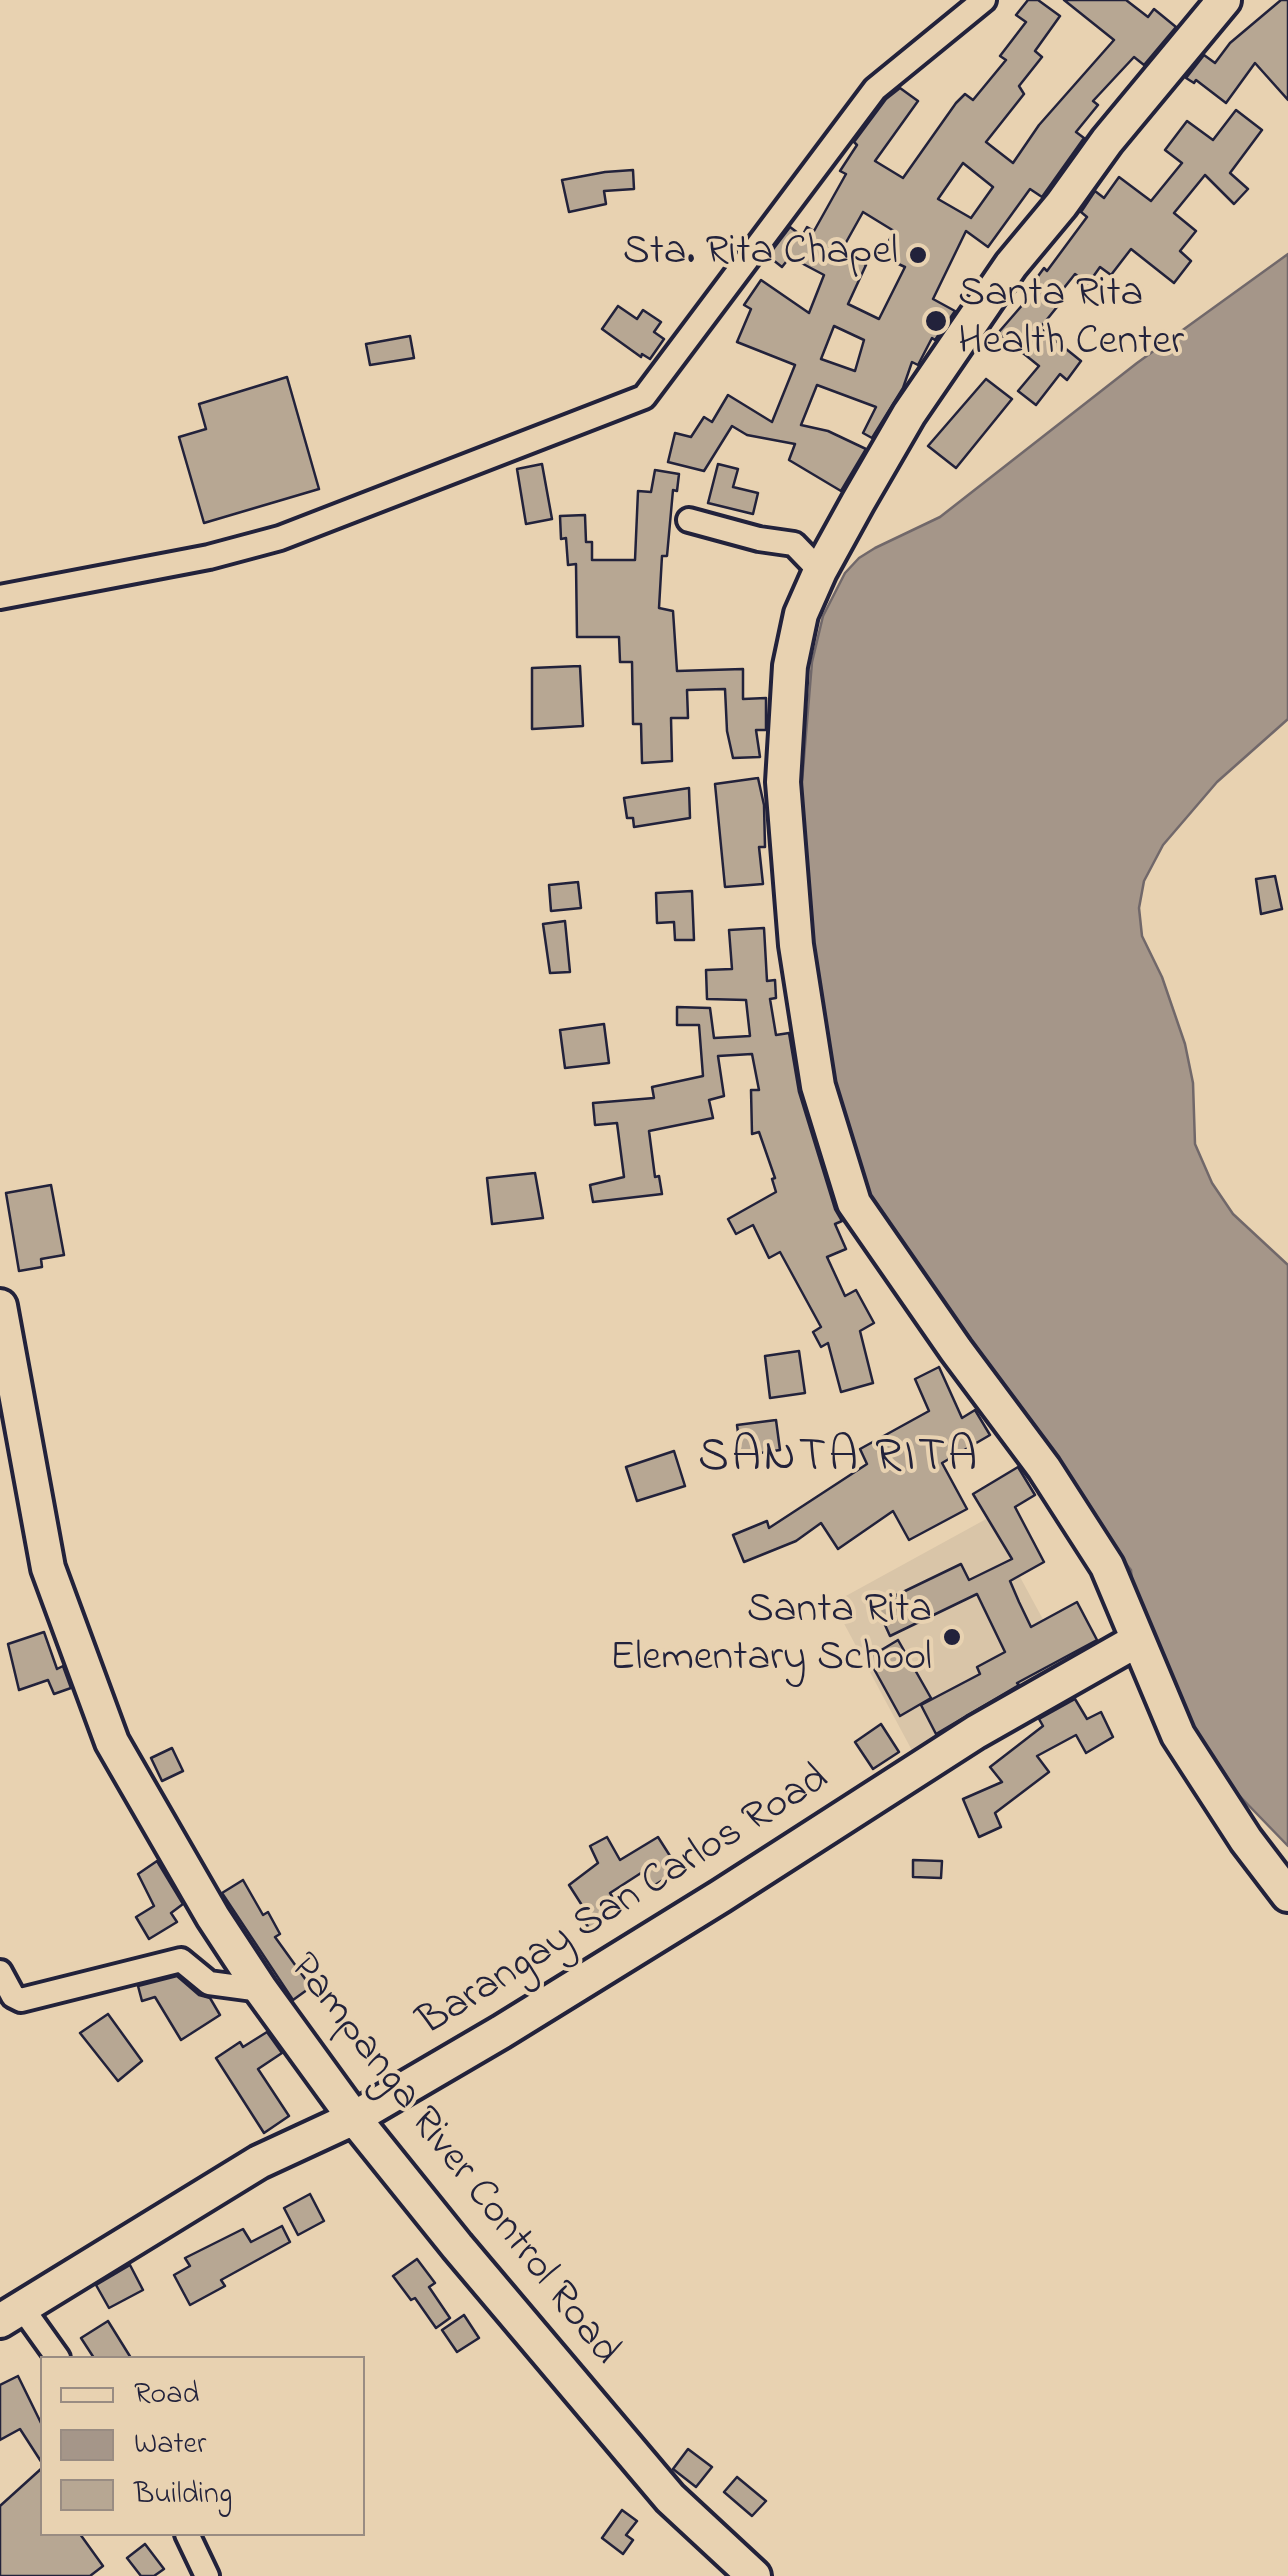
<!DOCTYPE html>
<style>
body{margin:0}
#map{position:relative;width:1288px;height:2576px;overflow:hidden;background:#e8d2b1;font-family:"Indie Flower",sans-serif}
canvas{display:block}
.legend{position:absolute;left:40px;top:2356px;width:325px;height:180px;box-sizing:border-box;background:#e8d2b1;border:2px solid #998c82;margin:0;padding:12px 18px;list-style:none;font-size:30px;color:#22223b}
.legend li{display:flex;align-items:center;gap:20px;height:50px}
.legend b{width:50px;border:2px solid #998c82}
</style>
<div id="map">
<canvas width="1288" height="2576"></canvas>
<ul class="legend">
<li><b style="height:12px;background:#e8d2b1"></b>Road</li>
<li><b style="height:28px;background:#a59689"></b>Water</li>
<li><b style="height:28px;background:#b7a793"></b>Building</li>
</ul>
</div>
<script>
const context = document.querySelector('canvas').getContext('2d');
context.lineJoin = 'round';
function fillPath(path, color) { context.fillStyle = color; context.fill(path, 'evenodd'); }
const toPath = rows => new Path2D(rows.map(r => 'M' + r).join(''));
function strokePath(path, color, width, dash) { context.strokeStyle = color; context.lineWidth = width; context.lineCap = dash ? 'butt' : 'round'; context.setLineDash(dash || []); context.stroke(path); }
function drawText(font, color, halo, rows, align = 'center') {
  context.font = font + ' "Indie Flower",sans-serif'; context.lineWidth = 8; context.setLineDash([]); context.textBaseline = 'middle'; context.strokeStyle = halo; context.fillStyle = color; for (const [text, x, y, turn = 0] of rows) {
    context.save(); context.translate(x, y); context.rotate((+turn || 0) * Math.PI / 180); context.textAlign = isNaN(turn) ? turn : align; if (halo) context.strokeText(text, 0, 0); context.fillText(text, 0, 0); context.restore();
  }
}
fillPath(toPath([
 [988,1518,1071,1671,915,1756,833,1603]
]), '#d9c5a8');
const water = toPath([
 [1288,254,1288,719,1217,782,1163,845,1144,881,1139,908,1142,936,1162,977,1185,1044,1193,1083,1195,1144,1212,1183,1233,1214,1288,1265,1288,1846,1227,1783,1203,1752,1134,1603,1131,1570,1110,1544,895,1244,858,1172,825,1068,807,917,801,794,812,662,823,616,845,573,859,558,875,548,940,517,1137,363,1288,254]
]);
fillPath(water, '#a59689');
strokePath(water, '#71686a', 2.5);
const building = toPath([
 [1028,0,1038,0,1060,16,1035,51,1042,57,1019,86,1024,94,986,142,1013,163,1039,125,1114,40,1064,0,1126,0,1148,17,1154,9,1176,27,1144,65,1134,57,1093,101,1098,105,1076,132,1084,138,1042,197,1030,189,988,247,966,231,933,299,955,311,935,340,932,338,918,365,912,362,903,388,872,438,863,433,876,407,817,385,801,425,828,431,866,449,841,491,789,460,795,444,747,435,732,426,704,471,668,462,675,433,691,437,704,417,712,422,728,395,772,422,795,365,737,342,751,309,744,305,761,280,809,313,824,275,790,257,782,267,768,256,790,227,802,236,807,227,814,231,846,174,840,171,857,145,854,142,886,99,900,88,918,101,875,161,903,178,956,103,965,94,973,100,1006,60,1000,56,1026,22,1016,15,1028,0],
 [963,163,993,187,971,218,938,199,963,163],
 [863,212,894,231,881,256,905,267,879,319,848,304,866,265,843,253,844,246,863,212],
 [834,326,864,340,855,371,821,359,834,326],
 [1281,0,1288,0,1288,100,1255,63,1226,103,1196,80,1194,83,1186,78,1204,55,1215,63,1230,43,1281,0],
 [1236,110,1262,130,1230,173,1248,189,1234,204,1205,175,1174,213,1196,231,1180,251,1191,261,1174,283,1131,249,1111,275,1100,267,1088,284,1075,274,1052,303,1057,307,1040,328,1081,361,1067,380,1060,374,1036,405,1018,391,1039,366,998,333,1038,287,1033,283,1044,268,1047,271,1087,217,1081,212,1095,191,1104,198,1119,177,1151,201,1182,163,1165,150,1187,121,1213,140,1236,110],
 [633,170,634,189,604,191,606,204,569,212,562,180,605,172,633,170],
 [618,306,637,319,643,310,661,322,654,332,664,339,650,359,642,354,641,357,602,329,618,306],
 [410,336,414,358,370,365,366,344,410,336],
 [287,377,319,489,204,523,179,437,206,429,199,404,287,377],
 [986,379,1012,399,956,468,928,446,986,379],
 [542,464,552,519,526,524,517,469,542,464],
 [718,464,738,469,733,487,758,493,753,514,708,503,718,464],
 [655,470,679,474,677,491,673,490,667,556,662,556,659,608,673,611,677,671,743,669,743,699,766,698,766,730,756,730,760,757,733,758,727,731,725,689,687,690,688,718,671,718,672,761,642,763,641,724,633,724,632,662,620,662,619,637,577,637,576,564,568,565,566,538,561,539,560,516,585,515,586,542,592,542,592,560,635,560,638,491,651,492,655,470],
 [580,666,583,726,532,729,532,668,580,666],
 [758,778,764,805,765,847,759,847,763,884,725,887,715,784,758,778],
 [689,788,690,818,634,827,633,818,627,818,624,798,689,788],
 [1275,876,1282,909,1261,914,1256,879,1275,876],
 [578,882,581,908,551,911,549,885,578,882],
 [692,891,694,940,675,940,674,922,657,923,656,893,692,891],
 [565,921,570,972,550,973,543,924,565,921],
 [764,928,767,981,775,980,776,998,770,999,776,1035,789,1033,799,1092,835,1209,842,1221,835,1224,846,1249,827,1257,845,1296,856,1290,874,1323,860,1331,873,1383,841,1392,828,1343,821,1347,813,1332,821,1327,780,1252,769,1258,753,1225,736,1234,728,1219,776,1192,772,1179,775,1178,759,1132,752,1134,751,1090,759,1090,752,1054,718,1056,724,1096,709,1100,713,1118,649,1131,655,1177,659,1176,662,1194,593,1202,590,1185,624,1177,617,1123,595,1125,593,1103,654,1098,652,1087,703,1076,699,1025,677,1025,677,1007,710,1008,714,1038,750,1036,746,1000,707,999,706,970,732,969,729,930,764,928],
 [604,1024,609,1063,565,1068,560,1030,604,1024],
 [535,1173,543,1218,492,1224,487,1178,535,1173],
 [51,1185,64,1255,41,1259,42,1267,19,1271,6,1193,51,1185],
 [799,1351,805,1393,770,1398,765,1356,799,1351],
 [939,1367,962,1418,975,1410,990,1435,942,1463,967,1509,909,1540,893,1511,838,1549,821,1523,796,1541,744,1562,733,1535,767,1521,769,1528,867,1464,860,1449,929,1411,915,1379,939,1367],
 [776,1420,780,1450,741,1456,737,1425,776,1420],
 [674,1451,685,1486,637,1501,626,1467,674,1451],
 [1018,1467,1035,1495,1015,1507,1044,1562,1010,1581,1019,1602,1031,1627,1077,1602,1097,1640,1017,1683,1019,1685,936,1734,921,1705,980,1674,977,1667,1005,1652,977,1594,890,1636,876,1605,961,1564,969,1580,1012,1559,973,1494,1018,1467],
 [44,1632,57,1669,63,1666,71,1688,54,1694,48,1680,19,1690,8,1644,44,1632],
 [898,1640,931,1698,900,1716,868,1658,898,1640],
 [1075,1699,1087,1719,1101,1712,1113,1737,1086,1753,1076,1735,1037,1756,1049,1772,995,1813,1001,1827,979,1837,963,1799,1002,1782,990,1767,1043,1726,1039,1719,1075,1699],
 [881,1724,899,1752,873,1769,855,1742,881,1724],
 [172,1748,183,1771,162,1781,151,1758,172,1748],
 [607,1837,620,1860,658,1837,679,1870,650,1888,641,1873,610,1893,621,1911,590,1930,580,1914,585,1910,569,1885,598,1863,590,1846,607,1837],
 [913,1860,942,1861,941,1878,913,1877,913,1860],
 [157,1861,183,1904,171,1913,177,1922,149,1939,136,1917,154,1906,138,1874,157,1861],
 [243,1880,263,1915,268,1912,280,1934,275,1937,311,1987,293,2000,222,1893,243,1880],
 [177,1976,199,1995,210,1998,220,2015,181,2040,155,1997,142,2001,138,1986,177,1976],
 [108,2014,142,2061,118,2081,80,2033,108,2014],
 [267,2032,282,2053,258,2069,289,2116,264,2133,216,2058,240,2042,243,2047,267,2032],
 [310,2194,324,2221,298,2235,284,2208,310,2194],
 [282,2226,290,2242,221,2280,225,2286,190,2305,174,2275,190,2266,185,2258,243,2229,251,2242,282,2226],
 [417,2259,435,2283,429,2287,450,2318,436,2328,415,2298,411,2300,393,2276,417,2259],
 [130,2265,143,2290,109,2308,96,2285,130,2265],
 [464,2315,479,2338,457,2352,442,2330,464,2315],
 [108,2321,131,2358,94,2358,81,2338,108,2321],
 [18,2376,42,2425,42,2463,20,2429,0,2440,0,2385,18,2376],
 [688,2449,712,2467,696,2487,673,2469,688,2449],
 [42,2468,42,2534,80,2534,103,2566,90,2576,0,2576,0,2506,42,2468],
 [737,2477,766,2501,752,2516,724,2492,737,2477],
 [622,2510,637,2521,626,2535,633,2540,623,2554,602,2538,622,2510],
 [145,2544,164,2569,154,2576,141,2576,127,2558,145,2544]
]);
fillPath(building, '#b7a793');
strokePath(building, '#22223b', 2.5);
const street = toPath([
 [689,520,759,539,794,544,820,571],
 [0,597,209,557,280,538,644,397,875,89,984,0],
 [0,1972,13,1996,21,2000,181,1960,209,1983,261,1990],
 [23,2309,58,2358],
 [187,2534,207,2576]
]);
const secondary = toPath([
 [1224,0,1107,141,1061,205,1011,265,909,414,858,502,820,571,801,614,790,666,783,782,796,945,818,1086,854,1203,956,1350,1044,1468,1107,1566,1178,1735,1246,1840,1288,1895],
 [0,1306,48,1568,112,1742,213,1917,261,1990,354,2118,457,2246,670,2498,754,2576],
 [0,2321,259,2162,354,2118,501,2032,721,1896,976,1732,1136,1641]
]);
strokePath(street, '#22223b', 30);
strokePath(secondary, '#22223b', 40);
strokePath(street, '#e8d2b1', 22);
strokePath(secondary, '#e8d2b1', 32);
for (const [x, y, r, color] of [
 [918,255,10,"#22223b"],
 [936,321,12,"#22223b"],
 [952,1637,10,"#22223b"]
]) { const dot = new Path2D(); dot.arc(x, y, r, 0, 2 * Math.PI); context.fillStyle = color; context.fill(dot); strokePath(dot, '#e8d2b1', 4); }
drawText('42px', '#22223b', '#e8d2b1', [
 ["Sta. Rita Chapel",898,255],
 ["Santa Rita",958,297,"left"],
 ["Health Center",958,345,"left"],
 ["Santa Rita",932,1613],
 ["Elementary School",932,1661]
], 'right');
drawText('42px', '#22223b', '#e8d2b1', [
 ["Barangay San Carlos Road",625,1903,-32],
 ["Pampanga River Control Road",452,2161,52]
]);
context.letterSpacing = '2.5px';
drawText('48px', '#22223b', '#e8d2b1', [
 ["SANTA RITA",839,1461]
]);
context.letterSpacing = '0px';
</script>
